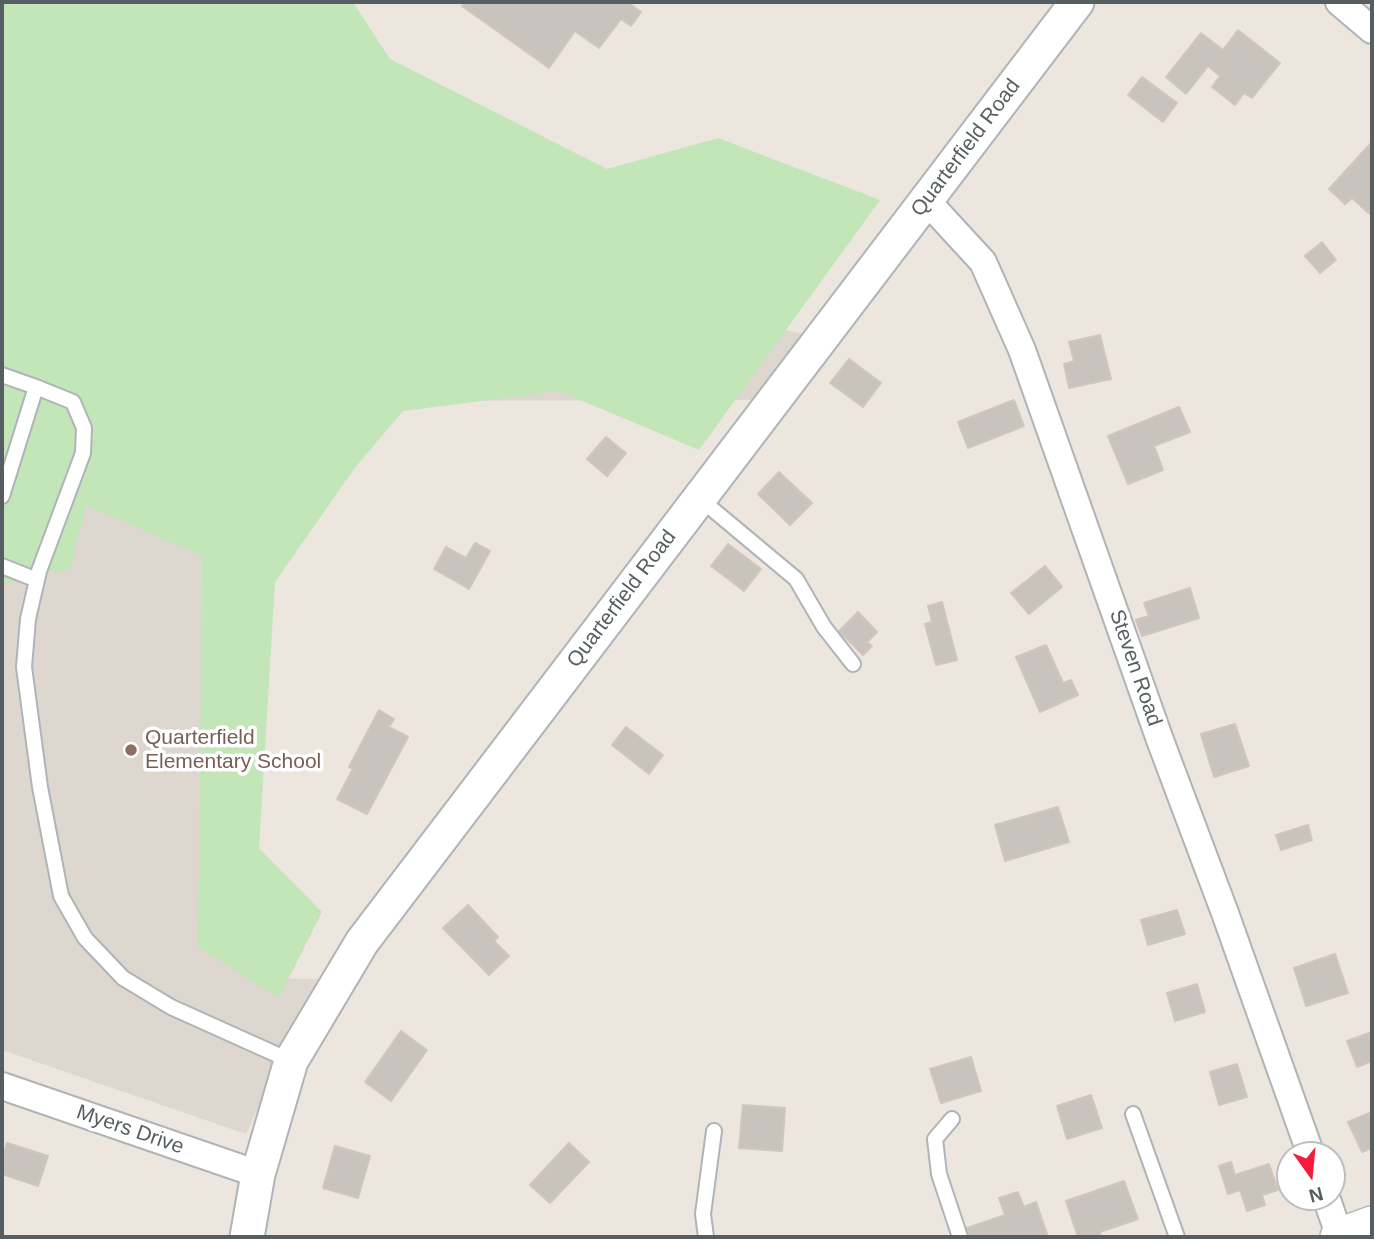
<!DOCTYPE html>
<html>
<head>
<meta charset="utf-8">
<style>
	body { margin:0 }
	#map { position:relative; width:1374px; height:1239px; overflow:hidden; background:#ece6de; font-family:Arial,sans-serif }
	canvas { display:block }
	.frame { position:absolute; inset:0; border:4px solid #575e61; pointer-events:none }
	.north { position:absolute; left:1276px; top:1141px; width:70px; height:70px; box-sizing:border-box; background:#fff; border:2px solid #bcbfc0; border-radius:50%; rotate:165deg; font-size:19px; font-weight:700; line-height:28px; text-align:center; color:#575e61 }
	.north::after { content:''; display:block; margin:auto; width:24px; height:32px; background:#f51b3b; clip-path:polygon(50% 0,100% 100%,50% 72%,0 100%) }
</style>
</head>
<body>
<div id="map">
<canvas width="1374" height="1239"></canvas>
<div class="frame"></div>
<div class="north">N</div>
</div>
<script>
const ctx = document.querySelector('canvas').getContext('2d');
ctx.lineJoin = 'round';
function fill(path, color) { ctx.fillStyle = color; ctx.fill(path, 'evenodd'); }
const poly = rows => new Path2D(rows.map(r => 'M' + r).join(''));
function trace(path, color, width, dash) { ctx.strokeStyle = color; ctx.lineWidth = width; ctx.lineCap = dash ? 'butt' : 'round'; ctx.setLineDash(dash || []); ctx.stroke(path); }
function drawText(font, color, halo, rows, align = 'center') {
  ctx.font = font + ' Arial,sans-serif'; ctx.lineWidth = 7; ctx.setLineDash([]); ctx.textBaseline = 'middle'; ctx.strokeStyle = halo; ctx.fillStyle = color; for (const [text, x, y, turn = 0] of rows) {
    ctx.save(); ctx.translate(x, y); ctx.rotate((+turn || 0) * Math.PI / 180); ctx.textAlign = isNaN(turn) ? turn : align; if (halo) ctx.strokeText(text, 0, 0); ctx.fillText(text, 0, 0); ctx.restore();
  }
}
const education = poly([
	[2,75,280,209,802,334,752,400,367,401,270,522,251,978,318,979,246,1134,2,1050]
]);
const green = poly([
	[2,2,353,2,390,59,607,169,718,138,880,200,699,450,559,391,403,411,354,469,275,582,259,848,322,912,279,998,198,947,202,556,86,505,70,570,28,574,2,586]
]);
const building = poly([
	[465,2,631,2,630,4,641,12,631,26,621,19,599,48,575,31,549,68,462,6,465,2],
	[1238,30,1280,63,1252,98,1244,93,1235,105,1212,87,1220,76,1208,66,1186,94,1166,77,1201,33,1223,50,1238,30],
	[1142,77,1177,103,1163,122,1128,95,1142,77],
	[1372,142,1372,216,1352,198,1345,204,1329,189,1372,142],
	[1322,242,1336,260,1320,273,1305,256,1322,242],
	[1100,335,1111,379,1069,388,1064,364,1074,361,1069,342,1100,335],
	[849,359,881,383,863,407,830,383,849,359],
	[1014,400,1024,426,968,448,958,422,1014,400],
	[1179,407,1190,432,1154,446,1163,470,1128,484,1108,436,1179,407],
	[606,437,626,453,607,476,587,459,606,437],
	[779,472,812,503,790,525,758,494,779,472],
	[475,543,490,551,469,589,434,569,446,547,466,558,475,543],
	[728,544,761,569,744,591,711,566,728,544],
	[1045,566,1062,587,1029,614,1011,593,1045,566],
	[1190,588,1199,618,1142,636,1136,620,1149,616,1144,603,1190,588],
	[942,602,957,660,936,665,925,624,932,622,928,606,942,602],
	[858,612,877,632,867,642,872,646,863,655,839,631,858,612],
	[1046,645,1063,683,1071,680,1078,695,1040,712,1016,657,1046,645],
	[379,710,394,719,389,727,408,737,367,814,337,799,353,769,349,767,379,710],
	[1235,724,1249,766,1214,777,1201,734,1235,724],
	[626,727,663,755,649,774,612,745,626,727],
	[1058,807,1069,842,1005,861,995,825,1058,807],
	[1308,825,1312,840,1281,850,1276,835,1308,825],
	[468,905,498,937,494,941,509,956,489,975,443,928,468,905],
	[1177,910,1185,934,1148,945,1141,920,1177,910],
	[1335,954,1348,993,1306,1006,1294,968,1335,954],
	[1197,984,1205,1012,1175,1021,1167,993,1197,984],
	[401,1031,427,1050,391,1101,365,1082,401,1031],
	[1372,1032,1372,1061,1357,1067,1347,1041,1372,1032],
	[971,1057,981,1091,941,1103,930,1069,971,1057],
	[1237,1064,1247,1097,1219,1105,1210,1072,1237,1064],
	[1091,1095,1102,1128,1067,1139,1057,1106,1091,1095],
	[743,1105,785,1108,782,1151,739,1148,743,1105],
	[1372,1112,1372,1148,1362,1152,1348,1122,1372,1112],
	[7,1143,48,1156,38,1186,2,1174,2,1159,7,1143],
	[569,1143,589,1162,550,1203,530,1185,569,1143],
	[335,1146,370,1156,358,1198,323,1188,335,1146],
	[1231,1162,1235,1175,1269,1164,1278,1190,1262,1195,1265,1205,1247,1211,1240,1190,1228,1194,1219,1166,1231,1162],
	[1124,1181,1138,1219,1100,1232,1101,1237,1078,1237,1066,1201,1124,1181],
	[1018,1192,1024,1207,1036,1202,1048,1237,970,1237,967,1228,1005,1215,999,1198,1018,1192]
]);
const service = poly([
	[2,375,36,387,2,496],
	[36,387,73,402,84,428,83,453,39,571,28,619,24,667,40,787,61,896,85,938,123,978,171,1007,291,1061],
	[699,498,796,579,824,627,853,664],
	[2,566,37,580],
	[1133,1114,1177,1237],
	[952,1119,935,1139,939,1174,960,1237],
	[706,1237,703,1214,714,1131]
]);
const minor = poly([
	[1339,2,1372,30],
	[926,200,983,262,1022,350,1160,740,1225,913,1311,1155],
	[2,1086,258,1174],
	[1326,1197,1340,1237]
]);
const tertiary = poly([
	[247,1237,258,1174,291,1061,362,942,1077,2]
]);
const secondary = poly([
	[1339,1237,1372,1225]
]);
const markers = [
	[131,750,7,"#8d6e63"]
];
const streetNames = [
	["Quarterfield Road",966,148,-53],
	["Quarterfield Road",622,599,-53],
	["Steven Road",1135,668,71],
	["Myers Drive",130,1130,19]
];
const educationNames = [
	["Quarterfield",145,738],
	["Elementary School",145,762]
];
fill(education, '#ded7cf');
fill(green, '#c2e6b8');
fill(building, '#c9c3bd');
trace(building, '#d1c6bc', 2);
trace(service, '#afb4b8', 18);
trace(minor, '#afb4b8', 30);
trace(tertiary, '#afb4b8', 37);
trace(secondary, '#aeb5b8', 40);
trace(service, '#fff', 14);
trace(minor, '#fff', 26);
trace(tertiary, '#fff', 33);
trace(secondary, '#fff', 37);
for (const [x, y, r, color] of markers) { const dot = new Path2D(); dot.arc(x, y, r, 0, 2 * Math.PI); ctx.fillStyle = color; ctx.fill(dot); trace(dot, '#fff', 2.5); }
drawText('21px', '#575e61', '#fff', streetNames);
drawText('21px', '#785e54', '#fff', educationNames, 'left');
</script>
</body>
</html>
